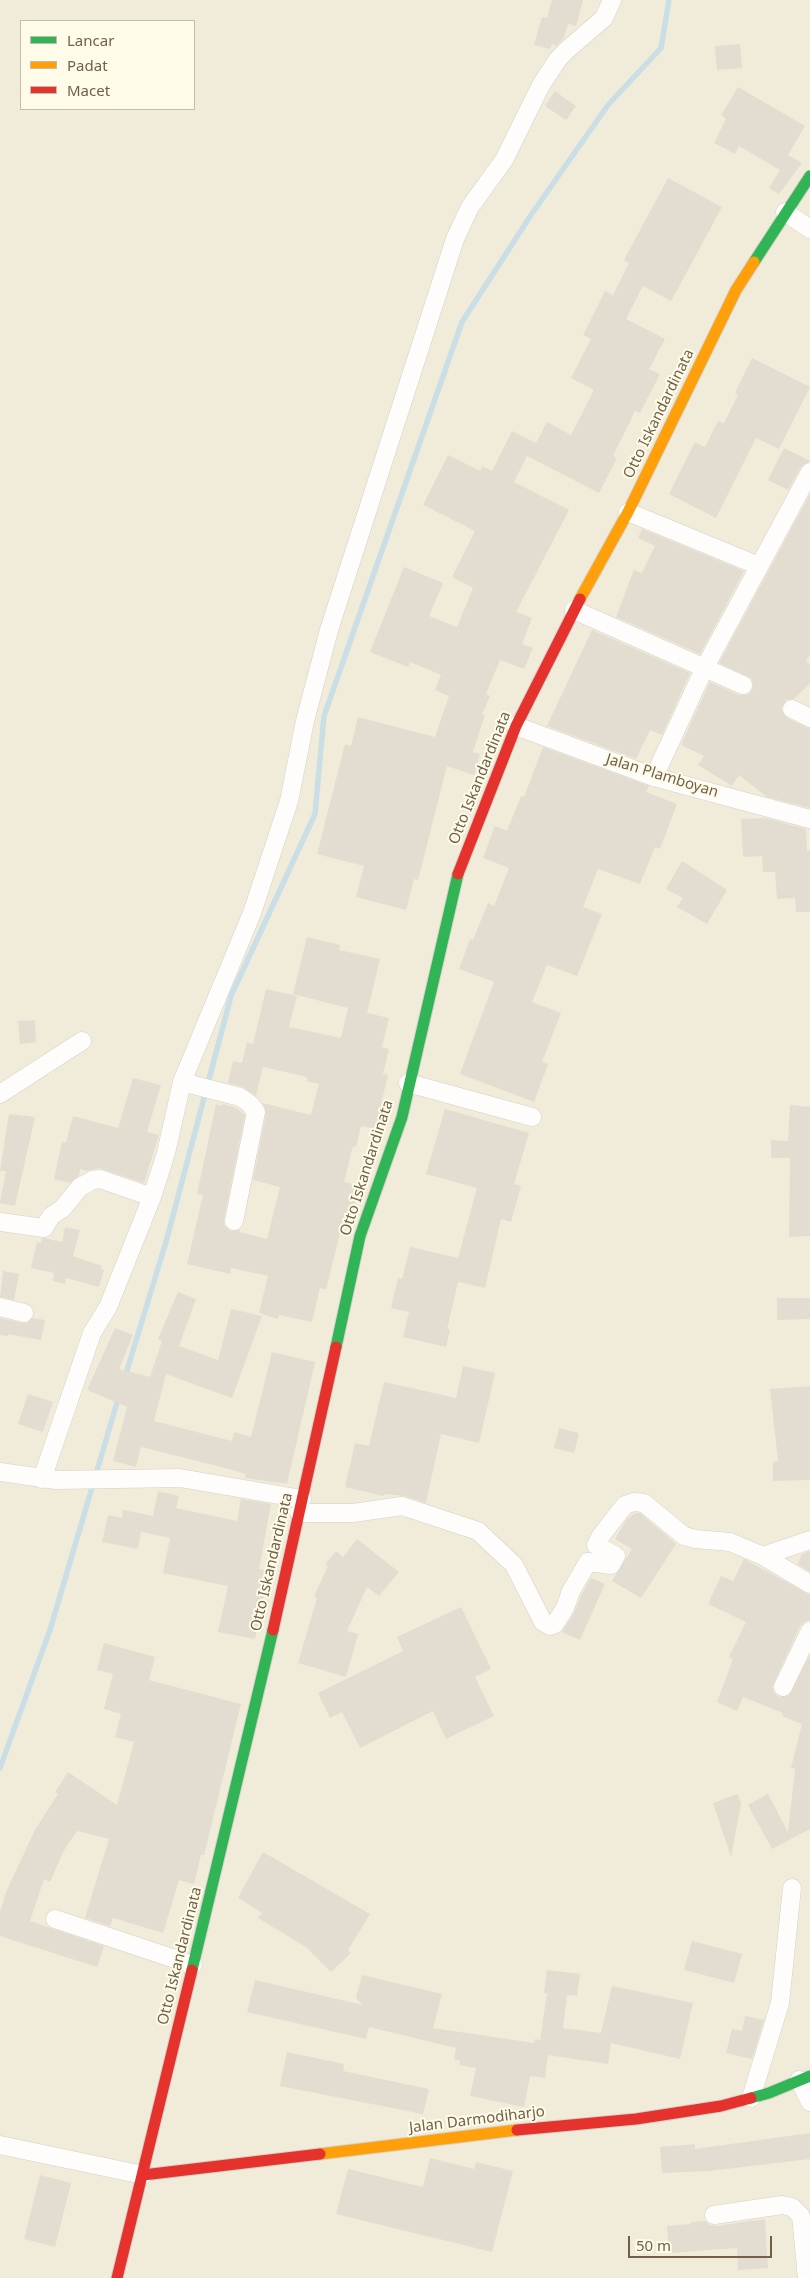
<!DOCTYPE html>
<html>
<head>
<meta charset="utf-8">
<style>
	body { margin:0 }
	#map { position:relative; width:810px; height:2278px; overflow:hidden; background:#f5f4e9; font-family:"Noto Sans",sans-serif }
	canvas { display:block }
	.legend { position:absolute; left:20px; top:20px; width:175px; height:90px; box-sizing:border-box; background:#fefbe9; border:1px solid #c6bda9; margin:0; padding:6px 9px; list-style:none; font-size:15px; color:#72614a }
	.legend li { display:flex; align-items:center; gap:10px; height:25px }
	.legend b { width:25px; border:1px solid #c6bda9 }
	.scale { position:absolute; left:628px; top:2236px; width:144px; height:22px; box-sizing:border-box; border:2px solid #72614a; border-top:0; padding-left:6px; font-size:15px; line-height:18px; white-space:nowrap; color:#72614a; -webkit-text-stroke:4px #fefbe9; paint-order:stroke }
</style>
</head>
<body>
<div id="map">
<canvas width="810" height="2278"></canvas>
<ul class="legend">
<li><b style="height:6px;background:#30b455"></b>Lancar</li>
<li><b style="height:6px;background:#ff9f0a"></b>Padat</li>
<li><b style="height:6px;background:#e5322d"></b>Macet</li>
</ul>
<div class="scale">50 m</div>
</div>
<script>
const ctx = document.querySelector('canvas').getContext('2d');
ctx.lineJoin = 'round';
function fill(path, color) { ctx.fillStyle = color; ctx.fill(path, 'evenodd'); }
const poly = rows => new Path2D(rows.map(r => 'M' + r).join(''));
function trace(path, color, width, dash) { ctx.strokeStyle = color; ctx.lineWidth = width; ctx.lineCap = dash ? 'butt' : 'round'; ctx.setLineDash(dash || []); ctx.stroke(path); }
function drawText(font, color, halo, rows, align = 'center') {
  ctx.font = font + ' "Noto Sans",sans-serif'; ctx.lineWidth = 4; ctx.setLineDash([]); ctx.textBaseline = 'middle'; ctx.strokeStyle = halo; ctx.fillStyle = color; for (const [text, x, y, turn = 0] of rows) {
    ctx.save(); ctx.translate(x, y); ctx.rotate((+turn || 0) * Math.PI / 180); ctx.textAlign = isNaN(turn) ? turn : align; if (halo) ctx.strokeText(text, 0, 0); ctx.fillText(text, 0, 0); ctx.restore();
  }
}
const residential = poly([
	[0,0,810,0,810,2278,0,2278],
	[21,21,194,21,194,109,21,109]
]);
const stream = poly([
	[125,1377,166,1242,231,996,315,814,324,716,462,322,531,215,608,105,661,48,669,0],
	[0,1768,50,1630,119,1396]
]);
const building = poly([
	[552,0,583,0,576,26,568,24,564,38,556,46,552,44,550,49,534,45,542,17,547,18],
	[740,44,742,68,717,70,715,46],
	[738,87,805,126,788,155,802,163,779,194,769,188,780,170,739,146,735,154,714,143,726,119,721,115],
	[555,91,576,106,566,120,545,106],
	[668,178,722,207,671,301,643,286,626,319,665,339,649,369,660,374,640,413,635,411,613,456,617,458,599,493,527,456,514,482,569,510,516,612,532,618,522,644,533,648,524,669,500,660,486,694,490,696,482,714,485,715,473,752,480,754,474,775,447,766,418,880,414,879,406,910,356,897,364,866,317,854,345,744,351,746,358,717,435,737,449,696,435,690,441,675,410,662,408,667,370,652,404,567,443,583,429,616,457,627,473,588,452,577,475,531,423,505,448,455,480,471,482,466,492,471,512,431,536,443,547,422,571,435,594,390,571,378,591,339,583,335,605,291,613,295,629,263,624,260],
	[752,358,810,387,779,449,756,438,716,518,669,494,695,442,705,447,718,421,724,423,738,395,735,393],
	[784,448,810,461,801,467,788,490,768,480],
	[810,494,810,654,806,661,810,665,810,683,794,699,786,700,781,709,787,718,810,729,810,808,767,797,739,775,732,786,698,765,704,756,681,745,710,682,739,695,749,694,752,690,753,683,751,678,719,663],
	[642,529,744,571,700,654,616,617,634,570,642,573,655,546,638,538],
	[592,630,690,673,662,735,650,730,636,759,547,726],
	[543,747,649,786,646,792,677,804,660,849,655,847,640,884,598,869,583,907,602,914,577,976,547,965,532,1002,561,1013,542,1062,548,1064,534,1102,460,1074,494,982,459,969,470,939,473,940,488,903,494,906,509,868,483,858,495,826,507,831,521,796,524,797],
	[766,818,806,829,807,851,810,851,810,912,796,912,795,898,777,899,775,872,763,872,762,856,743,857,741,819],
	[682,861,727,890,707,924,677,907,683,898,666,889],
	[307,937,340,945,339,950,380,959,367,1013,389,1018,382,1047,389,1049,383,1074,388,1075,382,1100,387,1101,380,1130,361,1126,356,1147,353,1146,344,1182,361,1186,348,1222,343,1221,326,1290,320,1288,312,1322,279,1315,278,1319,259,1313,268,1276,231,1268,230,1274,187,1264,203,1195,197,1194,216,1104,222,1106,223,1104,235,1107,245,1115,224,1219,224,1225,231,1231,240,1230,240,1232,267,1239,280,1187,253,1180,266,1114,263,1103,311,1115,319,1084,307,1081,307,1077,263,1067,256,1096,243,1087,228,1083,233,1061,242,1063,247,1042,253,1044,266,989,297,996,289,1027,341,1038,348,1008,293,994],
	[35,1020,36,1042,20,1044,18,1021],
	[133,1078,161,1085,147,1132,159,1135,144,1183,99,1168,87,1171,80,1169,79,1176,70,1183,54,1179,62,1142,66,1143,73,1116,118,1128],
	[790,1105,810,1107,810,1236,789,1237,790,1158,771,1158,771,1140,788,1141],
	[445,1109,529,1133,514,1184,521,1186,511,1222,501,1219,485,1288,458,1282,447,1329,450,1330,446,1347,403,1337,409,1312,391,1308,398,1278,402,1279,410,1247,458,1258,477,1188,426,1174],
	[9,1114,35,1117,15,1206,0,1203,6,1171,0,1171],
	[65,1227,80,1230,73,1256,102,1266,101,1269,104,1270,99,1287,66,1278,65,1284,53,1281,54,1273,31,1268,37,1242,41,1243,42,1238,44,1238,62,1242],
	[3,1271,19,1274,14,1300,0,1297],
	[178,1292,196,1299,179,1346,218,1360,231,1309,262,1316,232,1398,166,1374,154,1421,232,1441,234,1432,251,1437,272,1352,315,1362,287,1484,245,1478,246,1474,225,1468,141,1447,136,1467,113,1461,127,1407,87,1390,115,1328,133,1335,119,1369,150,1377,162,1341,158,1339],
	[777,1298,810,1298,810,1319,777,1320],
	[0,1318,22,1323,27,1323,33,1318,45,1320,41,1340,8,1334,8,1336,0,1335],
	[463,1366,495,1373,479,1443,441,1434,426,1503,405,1496,384,1494,383,1496,345,1487,355,1443,369,1446,384,1382,456,1398],
	[810,1386,810,1480,773,1481,773,1462,778,1461,770,1389],
	[28,1394,53,1402,43,1432,18,1424],
	[559,1428,579,1433,574,1453,554,1448],
	[158,1491,179,1496,176,1508,237,1521,241,1499,271,1504,259,1569,269,1571,255,1639,218,1632,228,1586,163,1573,170,1538,141,1532,138,1549,102,1542,108,1515,122,1518,123,1510,153,1516],
	[635,1513,640,1513,676,1544,641,1598,612,1581,632,1549,615,1539,626,1520],
	[357,1539,399,1572,379,1596,367,1587,347,1631,358,1634,346,1677,298,1663,317,1598,314,1596,328,1566,325,1564,336,1551,343,1557],
	[810,1551,810,1572,798,1564,802,1554],
	[744,1559,810,1595,810,1620,804,1622,800,1626,772,1687,774,1693,779,1697,789,1695,810,1655,810,1829,772,1849,748,1805,768,1794,788,1832,795,1769,791,1768,802,1724,782,1716,783,1713,743,1697,737,1711,717,1702,733,1659,729,1657,746,1622,708,1604,721,1576,733,1581],
	[591,1578,605,1584,580,1640,562,1632,574,1613,581,1596],
	[461,1607,491,1669,475,1677,494,1716,446,1739,433,1711,360,1748,342,1712,330,1718,318,1693,403,1651,397,1637],
	[104,1643,155,1657,149,1680,241,1704,204,1855,201,1855,194,1884,179,1880,163,1933,113,1918,110,1926,85,1918,109,1839,77,1831,64,1850,50,1882,44,1879,30,1921,104,1946,97,1967,0,1936,0,1912,6,1892,35,1830,58,1794,55,1792,68,1772,117,1805,134,1742,115,1737,121,1714,104,1709,113,1674,97,1670],
	[738,1794,741,1804,731,1857,713,1803],
	[263,1852,370,1914,348,1950,351,1953,331,1972,306,1947,258,1918,262,1913,238,1898],
	[692,1941,742,1954,734,1983,684,1970],
	[547,1970,580,1974,577,1996,567,1995,563,2028,601,2033,612,1986,693,2003,680,2059,611,2043,608,2064,548,2055,545,2078,530,2076,524,2107,470,2096,476,2068,459,2065,460,2061,454,2059,456,2048,369,2027,366,2039,247,2012,255,1980,363,2005,356,1998,362,1975,442,1994,433,2028,534,2043,535,2039,540,2040,547,1993,544,1993],
	[745,2016,764,2020,752,2059,726,2053,732,2029,742,2031],
	[287,2052,344,2064,343,2071,429,2089,423,2114,280,2086],
	[810,2133,810,2159,709,2171,662,2173,660,2147,695,2144,695,2149],
	[430,2158,474,2169,476,2162,513,2171,492,2252,336,2214,348,2169,423,2187],
	[40,2175,71,2183,55,2247,24,2239],
	[765,2219,768,2268,738,2270,737,2248,669,2253,667,2226,691,2224,691,2222,705,2221,710,2225,716,2226]
]);
const street = poly([
	[785,212,810,229],
	[628,512,759,566],
	[574,610,743,685],
	[792,709,810,718],
	[516,726,654,777,810,819],
	[654,777,705,667,810,472],
	[182,1082,240,1097,250,1104,256,1112,234,1221],
	[408,1083,532,1117],
	[0,1094,82,1041],
	[0,1222,44,1228,51,1216,62,1209,80,1187,93,1180,100,1179,152,1197],
	[0,1307,24,1313],
	[0,1472,56,1480,180,1478,302,1499],
	[42,1479,92,1333,108,1307,152,1197,166,1153,182,1082,252,913,289,801,305,721,329,630,455,239,470,207,504,160,541,85,558,59,568,49,604,18,612,0],
	[299,1513,353,1513,402,1506,478,1531,514,1565,543,1622,550,1626,555,1624,565,1608,571,1591,588,1562,611,1565,616,1556,596,1545,600,1537,620,1511,625,1505,634,1502,644,1503,684,1536,696,1539,730,1542,763,1556,810,1540],
	[763,1556,810,1584],
	[783,1687,810,1631],
	[55,1919,193,1965],
	[799,2080,810,2102],
	[751,2098,780,2003,792,1888],
	[0,2145,143,2175],
	[714,2215,782,2205,792,2207,801,2216,807,2278]
]);
const fast = poly([
	[754,262,810,176],
	[336,1347,360,1236,402,1117,458,874],
	[192,1970,273,1630],
	[751,2098,769,2093,810,2076]
]);
const slow = poly([
	[580,599,628,512,736,290,754,262],
	[320,2154,517,2130]
]);
const jam = poly([
	[458,874,516,726,580,599],
	[273,1630,336,1347],
	[517,2130,636,2119,721,2106,751,2098],
	[143,2175,320,2154],
	[117,2278,192,1970]
]);
const streetNames = [
	["Otto Iskandardinata",659,414,-64],
	["Jalan Plamboyan",662,776,17],
	["Otto Iskandardinata",480,778,-68],
	["Otto Iskandardinata",367,1168,-72],
	["Otto Iskandardinata",272,1562,-77],
	["Otto Iskandardinata",180,1956,-76],
	["Jalan Darmodiharjo",477,2120,-7]
];
fill(residential, '#f1ecd9');
trace(stream, '#cadee6', 5.5);
fill(building, '#e2ddd0');
trace(street, '#d4d0c6', 19);
trace(fast, '#d5d1c7', 13);
trace(slow, '#d5d1c7', 13);
trace(jam, '#d5d1c7', 13);
trace(street, '#fefdfc', 18);
trace(fast, '#30b455', 11);
trace(slow, '#ff9f0a', 11);
trace(jam, '#e5322d', 11);
drawText('15px', '#72614a', '#fefbe9', streetNames);
</script>
</body>
</html>
